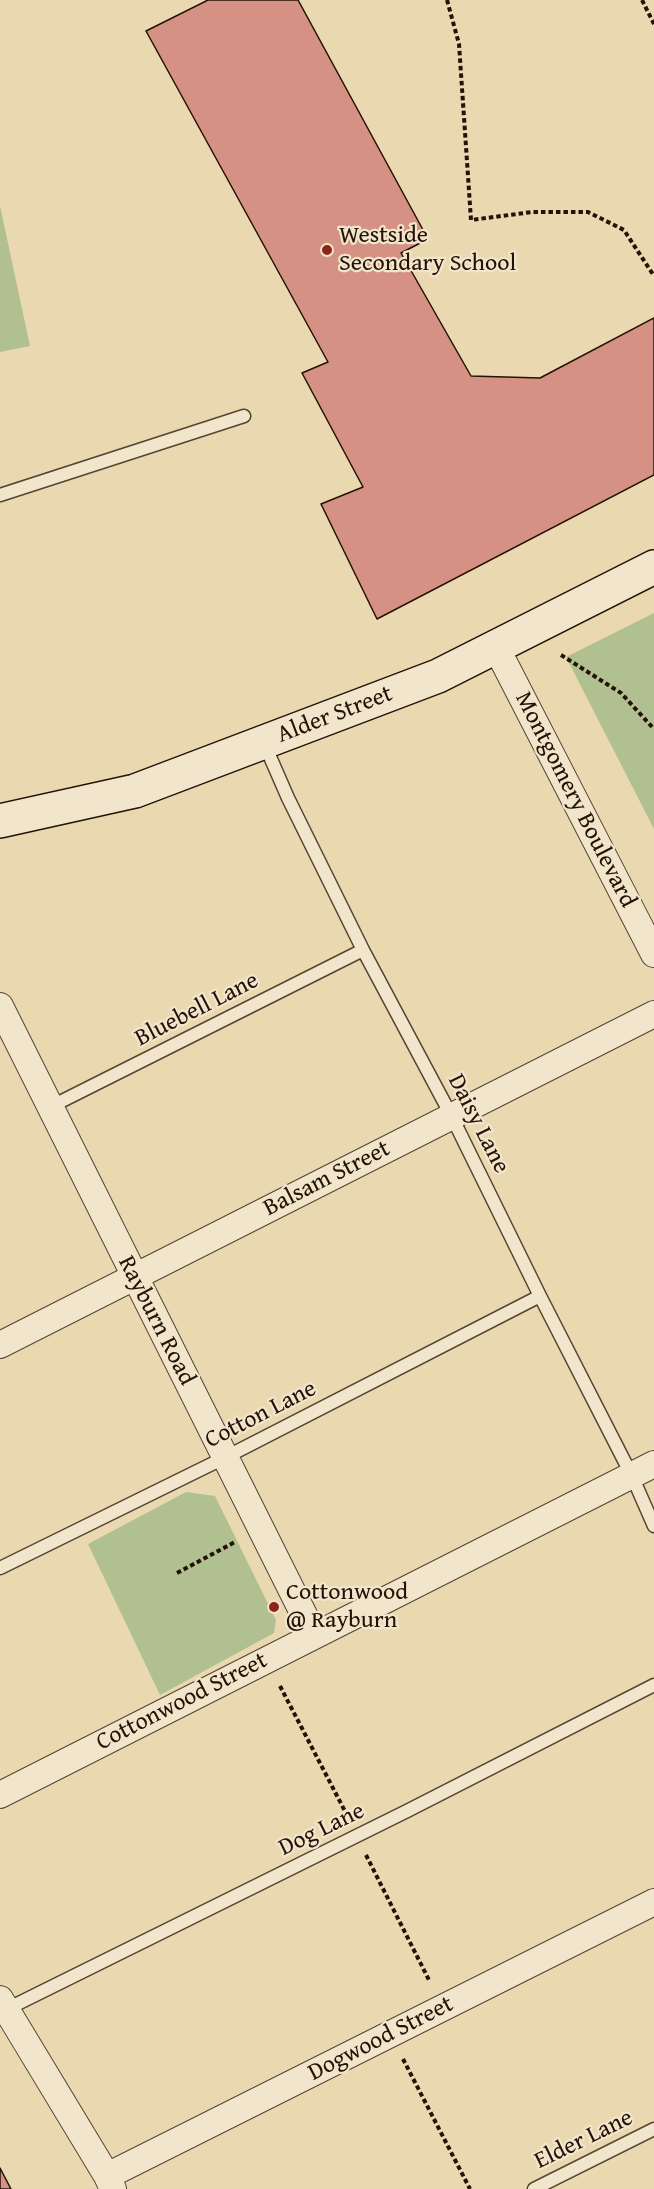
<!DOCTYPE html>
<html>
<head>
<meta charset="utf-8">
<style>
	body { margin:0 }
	canvas { display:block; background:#ead8b1 }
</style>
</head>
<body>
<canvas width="654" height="2189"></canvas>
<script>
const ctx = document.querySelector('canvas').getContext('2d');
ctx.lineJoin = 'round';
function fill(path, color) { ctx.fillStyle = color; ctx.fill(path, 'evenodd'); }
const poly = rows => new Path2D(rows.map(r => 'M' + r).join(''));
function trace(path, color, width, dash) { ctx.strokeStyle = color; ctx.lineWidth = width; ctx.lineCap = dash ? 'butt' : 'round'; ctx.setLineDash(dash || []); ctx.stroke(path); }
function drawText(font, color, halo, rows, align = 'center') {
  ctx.font = font + ' "Gentium Book Plus",serif'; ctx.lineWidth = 4.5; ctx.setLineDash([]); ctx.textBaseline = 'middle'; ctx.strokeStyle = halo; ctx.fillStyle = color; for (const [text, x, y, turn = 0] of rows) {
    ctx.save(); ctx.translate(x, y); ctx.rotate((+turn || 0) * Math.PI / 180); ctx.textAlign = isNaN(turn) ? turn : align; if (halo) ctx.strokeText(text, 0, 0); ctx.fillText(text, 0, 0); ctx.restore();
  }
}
const green = poly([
	[0,206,30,346,0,352],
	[654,613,654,829,566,657],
	[186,1492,215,1496,276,1620,274,1633,160,1695,88,1544]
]);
const building = poly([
	[208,0,298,0,428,239,401,253,471,376,540,378,654,318,654,475,377,619,321,504,363,487,302,373,328,362,146,31,208,0],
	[0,2168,11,2189,0,2189,0,2168]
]);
const path = poly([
	[447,0,459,44,471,220,532,212,588,212,624,230,654,276],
	[642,0,654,24],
	[561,655,621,693,654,729],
	[177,1573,235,1542],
	[280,1686,348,1817],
	[366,1855,430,1982],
	[403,2059,470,2189]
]);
const lane = poly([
	[0,495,244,416],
	[264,743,288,798,363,950,451,1115,540,1296,632,1476,654,1526],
	[50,1107,363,950],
	[0,1568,226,1457,540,1296],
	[7,2009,407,1811,654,1685],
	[534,2189,654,2129]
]);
const street = poly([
	[496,647,654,954],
	[0,1006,314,1635],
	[0,1345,654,1014],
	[0,1795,654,1464],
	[0,1999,107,2176,113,2189],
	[107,2176,654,1902]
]);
const secondary = poly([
	[0,821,135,791,438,676,654,567]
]);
const markers = [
	[327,250,6,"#8f2418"],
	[274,1607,6,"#8f2418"]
];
const poiNames = [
	["Westside",339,236],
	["Secondary School",339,264],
	["Cottonwood",286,1593],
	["@ Rayburn",286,1621]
];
const streetNames = [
	["Alder Street",335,715,-21],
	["Montgomery Boulevard",575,800,63],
	["Bluebell Lane",197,1010,-27],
	["Daisy Lane",478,1124,63],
	["Balsam Street",327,1179,-27],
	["Rayburn Road",156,1321,63],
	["Cotton Lane",261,1415,-27],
	["Cottonwood Street",182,1702,-27],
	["Dog Lane",322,1830,-26],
	["Dogwood Street",381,2039,-27],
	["Elder Lane",584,2140,-26]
];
fill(green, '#b0c091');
fill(building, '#d59284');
trace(building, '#251106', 1.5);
trace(lane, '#564331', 15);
trace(street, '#564331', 28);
trace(secondary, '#251106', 36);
trace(path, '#251106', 4, [4.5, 3]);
trace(lane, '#f1e6cc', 12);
trace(street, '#f1e6cc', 26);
trace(secondary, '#f1e6cc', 33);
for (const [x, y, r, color] of markers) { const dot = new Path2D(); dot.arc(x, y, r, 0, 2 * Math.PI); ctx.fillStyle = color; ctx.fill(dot); trace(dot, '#f1e6cc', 2); }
drawText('24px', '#251106', '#f1e6cc', poiNames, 'left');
drawText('24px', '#251106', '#f1e6cc', streetNames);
</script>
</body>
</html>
